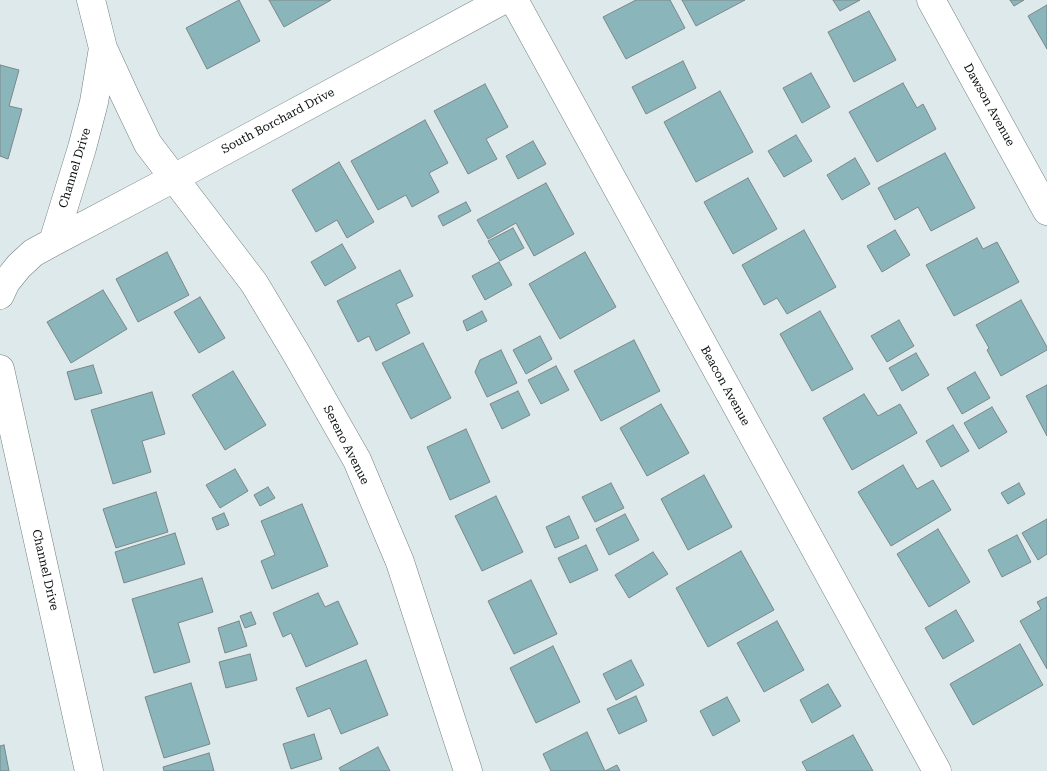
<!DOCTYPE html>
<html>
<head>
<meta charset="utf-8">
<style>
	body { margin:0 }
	canvas { display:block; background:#dde9eb }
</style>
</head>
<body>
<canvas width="1047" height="771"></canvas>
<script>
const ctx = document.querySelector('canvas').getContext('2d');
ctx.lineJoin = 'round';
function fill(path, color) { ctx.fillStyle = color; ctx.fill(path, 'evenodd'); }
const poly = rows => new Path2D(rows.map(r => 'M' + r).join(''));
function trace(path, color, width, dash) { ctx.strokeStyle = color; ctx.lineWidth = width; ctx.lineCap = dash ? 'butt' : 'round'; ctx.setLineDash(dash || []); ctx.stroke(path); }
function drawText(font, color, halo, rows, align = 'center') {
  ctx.font = font + ' "Roboto Serif",serif'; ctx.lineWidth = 4.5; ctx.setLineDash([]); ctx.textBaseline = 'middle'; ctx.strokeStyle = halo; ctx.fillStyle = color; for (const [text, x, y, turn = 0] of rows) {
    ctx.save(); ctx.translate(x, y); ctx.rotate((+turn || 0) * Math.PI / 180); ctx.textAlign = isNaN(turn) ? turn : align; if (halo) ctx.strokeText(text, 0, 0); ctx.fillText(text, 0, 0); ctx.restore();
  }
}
const building = poly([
	[239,0,260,41,207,69,186,28,239,0],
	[269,0,331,0,284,27,269,0],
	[636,0,670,0,685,28,626,59,603,17,636,0],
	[682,0,745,0,696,26,682,0],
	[833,0,860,0,840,11,833,0],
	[1010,0,1024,0,1014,6,1010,0],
	[1047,5,1047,49,1028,16,1047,5],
	[869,11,896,60,854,82,828,32,869,11],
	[683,61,696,88,646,114,632,87,683,61],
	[0,65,19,70,9,106,22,109,8,159,0,156,0,65],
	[811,73,830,107,802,123,783,88,811,73],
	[903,83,917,108,923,104,936,129,877,162,849,112,903,83],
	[485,84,508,127,486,139,497,159,468,174,434,111,485,84],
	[720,91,753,152,696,182,664,122,720,91],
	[425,120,448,163,429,173,439,192,412,207,406,195,378,210,351,161,425,120],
	[796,135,812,161,784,177,768,151,796,135],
	[533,141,546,164,518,179,506,156,533,141],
	[945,153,975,208,931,231,918,207,895,220,878,188,945,153],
	[855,158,870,184,842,200,827,175,855,158],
	[339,162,374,222,347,238,337,220,316,232,292,190,339,162],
	[748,178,777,229,733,254,704,202,748,178],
	[546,183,574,234,534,256,516,223,488,239,477,220,546,183],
	[466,202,471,211,443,226,438,216,466,202],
	[513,228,524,248,500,261,488,241,513,228],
	[804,230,836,287,787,314,777,298,764,305,742,265,804,230],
	[895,230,910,255,882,272,867,246,895,230],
	[977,238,983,249,997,242,1019,282,954,316,926,265,977,238],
	[342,244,356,268,325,286,311,262,342,244],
	[167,252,189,295,138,322,116,279,167,252],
	[585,252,616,307,560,339,529,284,585,252],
	[499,262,512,285,485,300,472,276,499,262],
	[400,270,413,296,396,304,410,333,376,351,369,336,358,342,337,301,400,270],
	[103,290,127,329,71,363,47,322,103,290],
	[200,297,225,338,199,353,174,312,200,297],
	[1021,300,1047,347,1047,350,1001,376,987,350,989,348,976,325,1021,300],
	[482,311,487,321,467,331,463,321,482,311],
	[820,311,853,369,812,391,780,334,820,311],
	[899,320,914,346,887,362,871,336,899,320],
	[540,336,552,359,526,374,513,350,540,336],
	[634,340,660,391,601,421,574,371,634,340],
	[423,343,451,398,411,419,382,363,423,343],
	[501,350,517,383,487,397,475,372,480,360,501,350],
	[916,353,929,375,902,391,889,368,916,353],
	[93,365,102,393,75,400,67,372,93,365],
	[556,366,569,390,541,404,528,380,556,366],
	[233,371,266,425,225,450,192,395,233,371],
	[975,372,990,398,962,414,947,388,975,372],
	[1047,385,1047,436,1026,396,1047,385],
	[518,391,530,415,502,429,490,404,518,391],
	[152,392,165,434,142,441,151,472,113,484,91,410,152,392],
	[864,394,878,416,900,404,917,433,852,470,823,418,864,394],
	[661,404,689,453,647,476,620,428,661,404],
	[992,407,1007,432,979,449,964,423,992,407],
	[953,425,969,451,941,467,926,441,953,425],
	[466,429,490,482,450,500,427,447,466,429],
	[903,465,917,489,933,480,951,510,891,546,858,492,903,465],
	[235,469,248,491,220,508,206,485,235,469],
	[704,475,732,527,688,550,661,499,704,475],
	[611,483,624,508,595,522,582,497,611,483],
	[1019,483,1025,494,1008,504,1001,493,1019,483],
	[268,487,275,498,260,506,254,495,268,487],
	[156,492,168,532,116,548,103,509,156,492],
	[496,496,523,552,482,571,455,516,496,496],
	[302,504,328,566,272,589,261,561,275,555,261,521,302,504],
	[224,513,229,525,217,530,212,518,224,513],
	[625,514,639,540,609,555,596,529,625,514],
	[569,516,579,538,555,548,546,527,569,516],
	[1047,519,1047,554,1038,560,1022,533,1047,519],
	[938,529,970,582,929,607,897,554,938,529],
	[175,533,185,564,124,583,115,552,175,533],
	[1017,535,1031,562,1002,577,988,550,1017,535],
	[586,545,598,570,570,583,558,558,586,545],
	[741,551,774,610,708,647,676,588,741,551],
	[653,552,668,574,629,598,615,575,653,552],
	[202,578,213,612,178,623,190,662,154,673,132,599,202,578],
	[531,580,557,634,514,654,488,601,531,580],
	[318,593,325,607,338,601,358,644,306,667,291,633,283,637,273,613,318,593],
	[1047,597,1047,669,1020,621,1041,609,1037,602,1047,597],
	[956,610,974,641,943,659,925,628,956,610],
	[251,612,256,624,245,628,240,616,251,612],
	[239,621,247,646,225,653,218,628,239,621],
	[777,621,804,670,764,692,737,643,777,621],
	[1020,644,1043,685,973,725,950,684,1020,644],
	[553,646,580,702,536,723,510,668,553,646],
	[250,654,257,680,226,688,219,662,250,654],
	[366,660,388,715,341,734,330,708,308,717,296,688,366,660],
	[631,660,644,685,616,700,603,674,631,660],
	[191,683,210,744,164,758,145,697,191,683],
	[828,684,841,706,812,723,800,700,828,684],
	[636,696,647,721,619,734,607,709,636,696],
	[727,697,740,721,713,736,700,711,727,697],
	[587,732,605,771,617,765,620,771,551,771,543,754,587,732],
	[314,734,322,759,291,769,283,744,314,734],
	[853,735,873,771,807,771,802,762,853,735],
	[4,745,9,771,0,771,0,746,4,745],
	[378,747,390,771,341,771,339,768,378,747],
	[209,753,214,771,164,771,163,767,209,753]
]);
const street = poly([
	[91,0,103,48,125,96,148,144,254,283,296,353,357,460,400,562,468,771],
	[514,0,937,771],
	[931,0,1047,211],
	[53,242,82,148,94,102,103,48],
	[0,295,6,282,19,266,33,253,53,242,174,178,503,0],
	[0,369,89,771]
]);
const streetNames = [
	["Dawson Avenue",989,105,61],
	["South Borchard Drive",278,121,-28],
	["Channel Drive",75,168,-73],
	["Beacon Avenue",725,386,61],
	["Sereno Avenue",346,445,63],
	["Channel Drive",45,570,77]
];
fill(building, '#8ab6bb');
trace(building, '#7c8788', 1);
trace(street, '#758081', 29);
trace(street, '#fff', 28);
drawText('12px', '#0b0f10', '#fff', streetNames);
</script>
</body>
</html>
